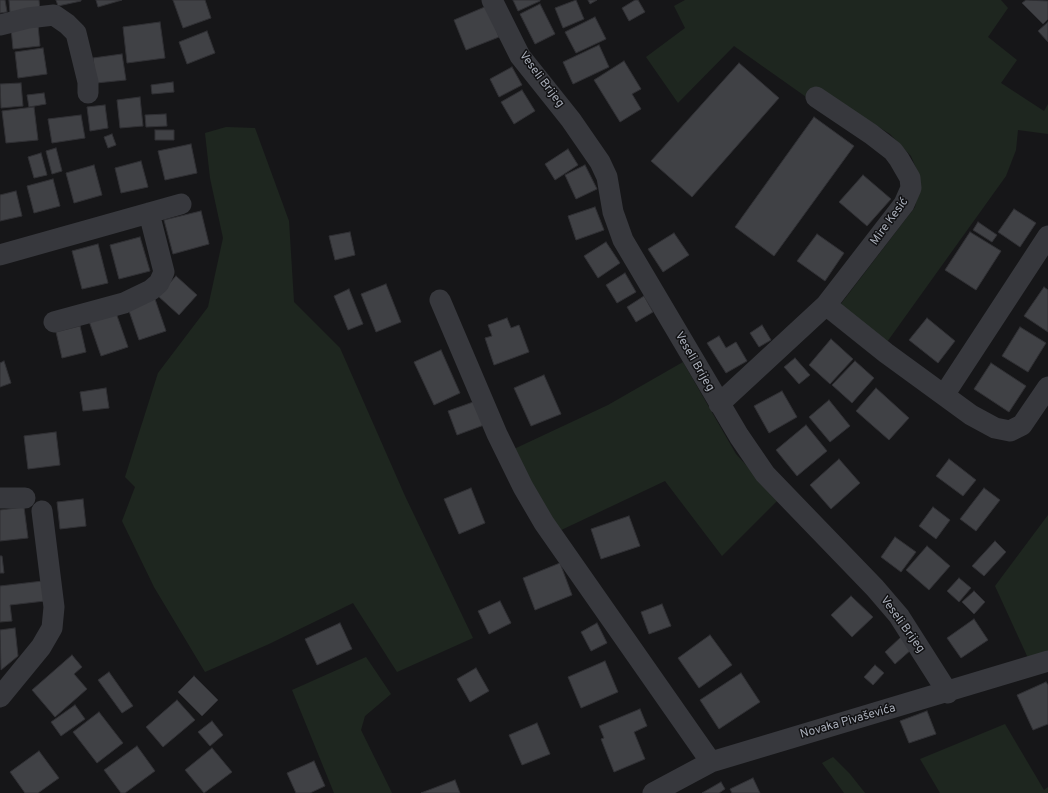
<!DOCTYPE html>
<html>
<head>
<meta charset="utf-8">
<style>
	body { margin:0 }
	canvas { display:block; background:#161618 }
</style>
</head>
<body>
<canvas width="1048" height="793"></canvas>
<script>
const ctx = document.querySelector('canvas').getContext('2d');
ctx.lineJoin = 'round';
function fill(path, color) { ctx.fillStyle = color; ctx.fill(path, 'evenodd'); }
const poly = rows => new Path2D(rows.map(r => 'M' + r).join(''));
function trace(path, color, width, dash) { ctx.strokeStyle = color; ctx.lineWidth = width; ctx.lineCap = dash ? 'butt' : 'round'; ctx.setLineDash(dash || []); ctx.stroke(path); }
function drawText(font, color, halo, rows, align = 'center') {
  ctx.font = font + ' Overpass,sans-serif'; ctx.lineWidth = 3; ctx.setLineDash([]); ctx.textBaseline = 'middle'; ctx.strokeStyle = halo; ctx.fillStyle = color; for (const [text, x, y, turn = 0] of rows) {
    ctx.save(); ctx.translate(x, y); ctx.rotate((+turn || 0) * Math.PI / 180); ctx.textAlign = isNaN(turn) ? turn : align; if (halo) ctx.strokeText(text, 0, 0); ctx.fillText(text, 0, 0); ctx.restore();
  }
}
const green = poly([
	[685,0,1001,0,1008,8,988,37,1017,60,1001,83,1044,111,1048,104,1048,134,1018,130,1016,150,1006,176,887,342,840,305,915,207,919,190,919,175,911,156,890,134,817,89,809,99,734,46,678,103,646,57,685,28,674,6],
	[226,127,255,128,289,221,294,302,340,348,405,496,473,638,397,672,353,603,269,644,205,672,154,587,122,521,135,487,125,477,158,373,208,307,223,238,210,178,205,133],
	[683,362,736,454,778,500,722,556,665,481,557,532,514,449,608,405],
	[1048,515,1048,651,1028,658,995,586],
	[366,657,391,694,365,716,361,730,392,793,334,793,292,690],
	[1005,724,1044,790,1048,787,1048,793,940,793,920,759],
	[833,757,850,774,865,793,844,793,822,763]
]);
const building = poly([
	[0,0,5,0,7,12,0,13,0,0],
	[9,0,39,0,40,10,10,13,9,0],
	[56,0,81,0,81,1,58,6,56,0],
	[96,0,122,0,98,7,96,0],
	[173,0,205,0,211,18,183,28,173,0],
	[513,0,540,0,540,1,518,11,513,0],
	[576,0,584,19,563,28,555,8,576,0],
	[588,0,597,0,590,4,588,0],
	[635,0,638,0,645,12,629,21,622,8,635,0],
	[1026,0,1048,1,1048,19,1043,24,1022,3,1026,0],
	[540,4,555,34,535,44,520,14,540,4],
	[487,6,499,37,466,50,454,20,487,6],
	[595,17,606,39,576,53,565,32,595,17],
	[160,22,165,58,127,63,123,27,160,22],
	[1048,22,1048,42,1038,31,1048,22],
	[38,25,40,46,13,49,11,28,38,25],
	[207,31,215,53,187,64,179,42,207,31],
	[599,45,609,67,573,84,563,62,599,45],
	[43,48,47,74,18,78,15,52,43,48],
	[122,54,126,80,96,83,93,58,122,54],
	[624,61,641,89,632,94,641,109,620,122,594,80,624,61],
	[739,63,779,98,692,197,651,161,739,63],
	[512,67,522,85,499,97,490,79,512,67],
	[173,82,174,92,152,94,151,85,173,82],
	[21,83,23,106,1,108,0,84,21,83],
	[522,90,535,111,514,124,501,102,522,90],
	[44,93,46,104,29,107,27,95,44,93],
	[140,97,143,126,120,128,117,100,140,97],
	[105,105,108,128,90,131,87,107,105,105],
	[34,107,38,140,6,143,2,111,34,107],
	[166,114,167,126,146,127,145,115,166,114],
	[81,115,85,138,52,143,48,119,81,115],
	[814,117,854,146,774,256,735,227,814,117],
	[155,130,174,130,174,140,155,140,155,130],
	[112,134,116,145,108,148,104,137,112,134],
	[191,144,197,173,165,180,158,151,191,144],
	[56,148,62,171,52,174,46,151,56,148],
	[568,149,578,165,555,180,545,164,568,149],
	[41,153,47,175,34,178,28,157,41,153],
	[141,161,148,187,121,193,115,168,141,161],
	[94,165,102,195,74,203,66,173,94,165],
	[585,165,597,189,576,199,565,175,585,165],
	[863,175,891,199,867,226,839,202,863,175],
	[53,179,60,206,34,213,27,186,53,179],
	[16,191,22,216,0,221,0,195,16,191],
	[595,207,604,230,576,240,568,216,595,207],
	[1014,209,1036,223,1020,247,998,232,1014,209],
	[201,211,209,244,173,254,164,220,201,211],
	[978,222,997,235,992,242,973,230,978,222],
	[350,232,355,255,335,260,329,236,350,232],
	[970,232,1001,251,976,290,945,270,970,232],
	[674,233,689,255,663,272,648,249,674,233],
	[817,234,844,253,825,281,797,261,817,234],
	[140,237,150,271,119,279,110,245,140,237],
	[606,242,620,263,598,278,584,256,606,242],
	[98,244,108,283,82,289,72,251,98,244],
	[625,273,636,292,617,303,606,285,625,273],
	[176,276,197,295,179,315,158,296,176,276],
	[386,284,401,322,376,332,361,294,386,284],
	[1044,287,1048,290,1048,332,1024,316,1044,287],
	[349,289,363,324,348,330,334,296,349,289],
	[644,296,653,312,636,322,627,307,644,296],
	[155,299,166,331,139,340,128,308,155,299],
	[115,310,128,347,101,356,88,318,115,310],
	[507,318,511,328,519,325,529,352,494,365,485,338,492,336,488,325,507,318],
	[927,318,955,341,938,363,909,340,927,318],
	[762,325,771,340,759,347,750,333,762,325],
	[80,326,86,352,62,358,56,332,80,326],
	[1020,327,1046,343,1028,372,1002,356,1020,327],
	[719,336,726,348,736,342,747,361,726,373,707,343,719,336],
	[831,339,853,359,830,384,809,365,831,339],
	[441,350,460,393,434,405,414,362,441,350],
	[795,358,810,375,799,384,784,367,795,358],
	[4,361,11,383,0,387,0,363,4,361],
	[855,361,874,378,852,403,832,385,855,361],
	[991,363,1026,386,1009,412,974,389,991,363],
	[544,375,561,414,531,426,514,388,544,375],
	[106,388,109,408,83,411,80,392,106,388],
	[876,388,909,418,889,440,856,411,876,388],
	[782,391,797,417,769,433,754,406,782,391],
	[829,400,850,426,830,442,809,417,829,400],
	[476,401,484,425,457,435,448,411,476,401],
	[806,425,827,451,797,476,776,450,806,425],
	[56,432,60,465,28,469,24,436,56,432],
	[839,459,860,483,831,509,810,485,839,459],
	[949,459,976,480,963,496,936,476,949,459],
	[471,488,485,523,459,534,444,499,471,488],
	[984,488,1000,500,976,531,960,519,984,488],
	[83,499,86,526,60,529,57,502,83,499],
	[24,507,28,538,0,541,0,510,24,507],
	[933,507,950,520,936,539,919,526,933,507],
	[629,516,640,546,601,559,591,529,629,516],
	[895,537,916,552,901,572,881,557,895,537],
	[995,541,1006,552,984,576,972,566,995,541],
	[927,546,950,566,929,590,906,570,927,546],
	[0,556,2,556,4,573,0,573,0,556],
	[560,563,572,595,535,610,523,578,560,563],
	[959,578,971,588,959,602,947,591,959,578],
	[43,581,45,601,10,605,12,621,0,622,0,586,43,581],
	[974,591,985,602,974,614,962,602,974,591],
	[851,596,873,617,852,637,831,615,851,596],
	[500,601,511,623,489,634,478,611,500,601],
	[662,604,671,626,649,634,641,612,662,604],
	[974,619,988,640,961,658,947,638,974,619],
	[340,623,352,649,317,665,305,639,340,623],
	[597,623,607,643,591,651,581,632,597,623],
	[15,628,18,656,1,670,0,630,15,628],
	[710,635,732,665,699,688,678,658,710,635],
	[901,637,912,649,895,664,885,652,901,637],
	[72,655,82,667,74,674,87,689,55,717,32,690,72,655],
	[605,661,618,692,581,708,568,677,605,661],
	[875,665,884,673,873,685,864,677,875,665],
	[476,668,489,691,470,702,457,679,476,668],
	[109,672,133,706,122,713,98,680,109,672],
	[741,673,760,702,719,729,700,700,741,673],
	[194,676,218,700,202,716,178,692,194,676],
	[1046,682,1048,685,1048,724,1033,730,1017,695,1046,682],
	[177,700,195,720,163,747,146,727,177,700],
	[75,705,85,719,61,736,51,722,75,705],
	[640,709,647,726,634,732,645,759,614,772,601,739,604,738,599,726,640,709],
	[927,711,936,734,909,743,900,721,927,711],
	[99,712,123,743,97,763,73,732,99,712],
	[212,721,223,735,210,746,198,732,212,721],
	[537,723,550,754,522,765,509,735,537,723],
	[137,746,155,771,125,793,121,793,104,770,137,746],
	[212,748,232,772,204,793,185,770,212,748],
	[39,751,59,778,38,793,25,793,10,772,39,751],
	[314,761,325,786,310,793,296,793,287,773,314,761],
	[753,778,760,793,732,793,730,789,753,778],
	[455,780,460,793,421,793,455,780],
	[721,782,725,789,719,793,702,793,721,782]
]);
const street = poly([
	[492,0,520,56,571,120,600,162,607,177,613,212,623,240,739,436,765,474,875,588,899,616,948,693],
	[0,25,28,18,54,15,67,24,76,33,88,82,88,93],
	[816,97,871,134,893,151,899,159,910,178,911,188,904,204,826,305],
	[0,255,181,204],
	[440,300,497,434,523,487,544,523,711,762],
	[54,322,124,303,151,290,159,283,164,272,149,213],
	[944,395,1048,236],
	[719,404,826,305,886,353,971,415,995,428,1010,431,1022,425,1048,387],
	[0,498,25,498],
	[0,697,41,647,52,628,54,607,42,511],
	[653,793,711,762,1048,661]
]);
const streetNames = [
	["Veseli Brijeg",541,80,53],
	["Mire Kesić",890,222,-54],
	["Veseli Brijeg",694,362,60],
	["Veseli Brijeg",902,625,54],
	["Novaka Pivaševića",848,722,-16]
];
fill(green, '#1e261f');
fill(building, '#404145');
trace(building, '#303034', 1);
trace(street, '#37383d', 21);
drawText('12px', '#a8adb8', '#111113', streetNames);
</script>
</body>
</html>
